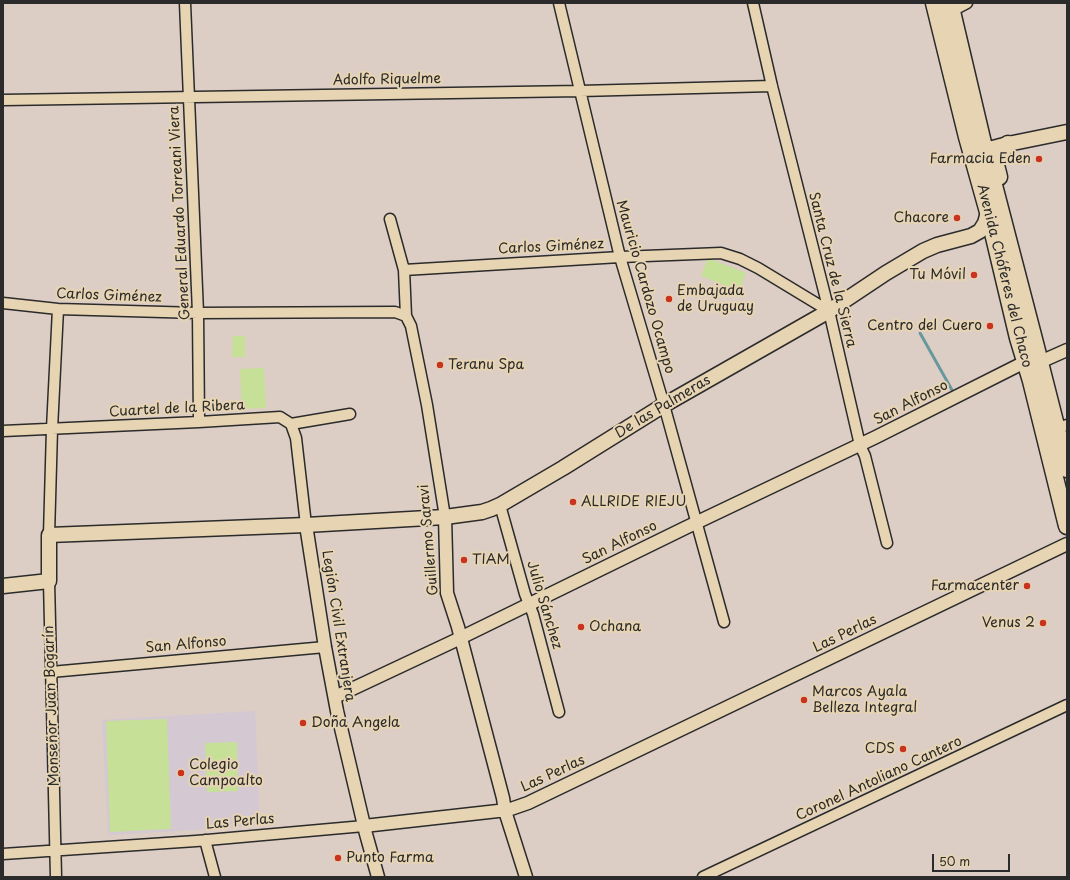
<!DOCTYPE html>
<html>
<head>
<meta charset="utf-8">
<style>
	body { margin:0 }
	#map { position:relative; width:1070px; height:880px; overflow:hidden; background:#dccdc5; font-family:"Playpen Sans",sans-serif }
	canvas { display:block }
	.frame { position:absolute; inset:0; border:4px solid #2b2b2b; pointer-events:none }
	.scale { position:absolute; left:932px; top:854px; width:78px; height:18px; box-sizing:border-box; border:2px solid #2b2b2b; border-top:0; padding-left:5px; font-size:12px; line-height:14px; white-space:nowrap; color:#2b2b2b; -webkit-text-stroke:3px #e7d4b2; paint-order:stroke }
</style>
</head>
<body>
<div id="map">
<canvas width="1070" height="880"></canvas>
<div class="frame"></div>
<div class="scale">50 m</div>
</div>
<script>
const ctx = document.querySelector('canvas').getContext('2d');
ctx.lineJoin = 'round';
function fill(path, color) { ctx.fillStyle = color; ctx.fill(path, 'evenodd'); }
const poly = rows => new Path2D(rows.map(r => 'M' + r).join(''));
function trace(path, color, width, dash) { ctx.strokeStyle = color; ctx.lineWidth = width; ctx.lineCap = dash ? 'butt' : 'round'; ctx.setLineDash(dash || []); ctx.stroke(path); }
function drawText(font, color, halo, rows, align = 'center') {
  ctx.font = font + ' "Playpen Sans",sans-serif'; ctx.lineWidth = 4; ctx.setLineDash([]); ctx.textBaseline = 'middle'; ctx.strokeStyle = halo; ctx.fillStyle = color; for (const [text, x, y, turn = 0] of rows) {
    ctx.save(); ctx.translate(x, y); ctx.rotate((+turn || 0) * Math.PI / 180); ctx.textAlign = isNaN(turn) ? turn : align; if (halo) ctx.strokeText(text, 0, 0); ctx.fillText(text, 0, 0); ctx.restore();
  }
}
const built = poly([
	[255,711,260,826,108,835,102,720]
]);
const green = poly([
	[708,258,746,273,739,291,701,276],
	[233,336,245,336,245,357,232,357],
	[264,368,266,408,242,409,240,369],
	[167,719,171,829,110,832,106,721],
	[237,742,238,791,207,792,205,743]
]);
const stream = poly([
	[920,333,952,390]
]);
const minor = poly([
	[185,3,198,313,199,422],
	[559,3,620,257,664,405,724,622],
	[753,3,772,86,829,311,860,445,865,456,887,543],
	[948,13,967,3],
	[3,100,580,91,772,86],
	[390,219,404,270,406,316,411,326,427,405,445,517],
	[404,270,620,257,721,253,740,259,758,268,829,311],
	[3,303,58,309,198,313,395,312,406,316],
	[291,424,296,438,306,525],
	[1057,428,1067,425],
	[3,431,199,422,280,417,291,424,350,414],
	[500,505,525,594,533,614,559,712],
	[49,535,52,429,58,309],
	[49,581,56,877],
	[51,672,325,647],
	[205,840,215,877],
	[3,854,196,841,364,826],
	[703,877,1067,705]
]);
const tertiary = poly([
	[445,517,447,593,458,627,503,798,505,811,526,877],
	[306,525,325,647,337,711,366,834,378,877],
	[335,697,452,642,685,528,876,437,1015,367,1025,362,1040,362,1067,350],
	[364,826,498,811,505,811,528,803,1067,544]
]);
const secondary = poly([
	[974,153,1008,144,1067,132],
	[3,586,49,581,49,535,306,525,445,517,482,512,491,509,500,505,563,468,664,405,829,311,886,273,923,251,937,245,971,236,980,231,985,223,988,212]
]);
const primary = poly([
	[934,3,967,137,988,212,1018,338,1031,381,1067,526],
	[950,3,983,143,1035,343,1067,469],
	[999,177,996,165,998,157,1001,151,1008,144]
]);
const markers = [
	[1039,159,4,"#c8321e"],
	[957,218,4,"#c8321e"],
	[974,275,4,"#c8321e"],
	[669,299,4,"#c8321e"],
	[990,326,4,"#c8321e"],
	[440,365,4,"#c8321e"],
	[573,502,4,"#c8321e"],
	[464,560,4,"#c8321e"],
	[1027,586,4,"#c8321e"],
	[1043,623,4,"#c8321e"],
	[581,627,4,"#c8321e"],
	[804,700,4,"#c8321e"],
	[303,723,4,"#c8321e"],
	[903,749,4,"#c8321e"],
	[181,773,4,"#c8321e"],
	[338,858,4,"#c8321e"]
];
const streetNames = [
	["Adolfo Riquelme",387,80,-1],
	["General Eduardo Torreani Viera",180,213,-93],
	["Carlos Giménez",551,247,-3],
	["Santa Cruz de la Sierra",832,270,76],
	["Avenida Chóferes del Chaco",1004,276,76],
	["Mauricio Cardozo Ocampo",645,287,74],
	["Carlos Giménez",109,296,2],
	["San Alfonso",911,403,-27],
	["De las Palmeras",663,407,-31],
	["Cuartel de la Ribera",177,409,-3],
	["Guillermo Saravi",429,540,-95],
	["San Alfonso",620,543,-26],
	["Julio Sánchez",544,605,73],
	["Legión Civil Extranjera",338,626,81],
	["Las Perlas",845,634,-26],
	["San Alfonso",186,645,-5],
	["Monseñor Juan Bogarín",52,706,-92],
	["Las Perlas",553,774,-25],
	["Coronel Antoliano Cantero",879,779,-25],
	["Las Perlas",240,822,-5]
];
const poiNames = [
	["Farmacia Eden",1031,159,"right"],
	["Chacore",949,218,"right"],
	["Tu Móvil",966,275,"right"],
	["Embajada",677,291],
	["de Uruguay",677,307],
	["Centro del Cuero",982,326,"right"],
	["Teranu Spa",448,365],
	["ALLRIDE RIEJU",581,502],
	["TIAM",472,560],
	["Farmacenter",1019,586,"right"],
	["Venus 2",1035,623,"right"],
	["Ochana",589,627],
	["Marcos Ayala",812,692],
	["Belleza Integral",812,708],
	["Doña Angela",311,723],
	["CDS",895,749,"right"],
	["Colegio",189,765],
	["Campoalto",189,781],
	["Punto Farma",346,858]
];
fill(built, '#d4c8d2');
fill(green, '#c6e097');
trace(stream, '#67989c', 3);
trace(minor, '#2b2b2b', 13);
trace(tertiary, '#2b2b2b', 15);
trace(secondary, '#2b2b2b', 17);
trace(primary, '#2b2b2b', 19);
trace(minor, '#e7d4b2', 10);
trace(tertiary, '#e7d4b2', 12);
trace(secondary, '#e7d4b2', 14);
trace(primary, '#e7d4b2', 16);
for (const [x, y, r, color] of markers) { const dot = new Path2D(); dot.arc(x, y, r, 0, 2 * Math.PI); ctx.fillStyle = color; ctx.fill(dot); trace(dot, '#e7d4b2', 1.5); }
drawText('14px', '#2b2b2b', '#e7d4b2', streetNames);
drawText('14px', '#2b2b2b', '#e7d4b2', poiNames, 'left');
</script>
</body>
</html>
